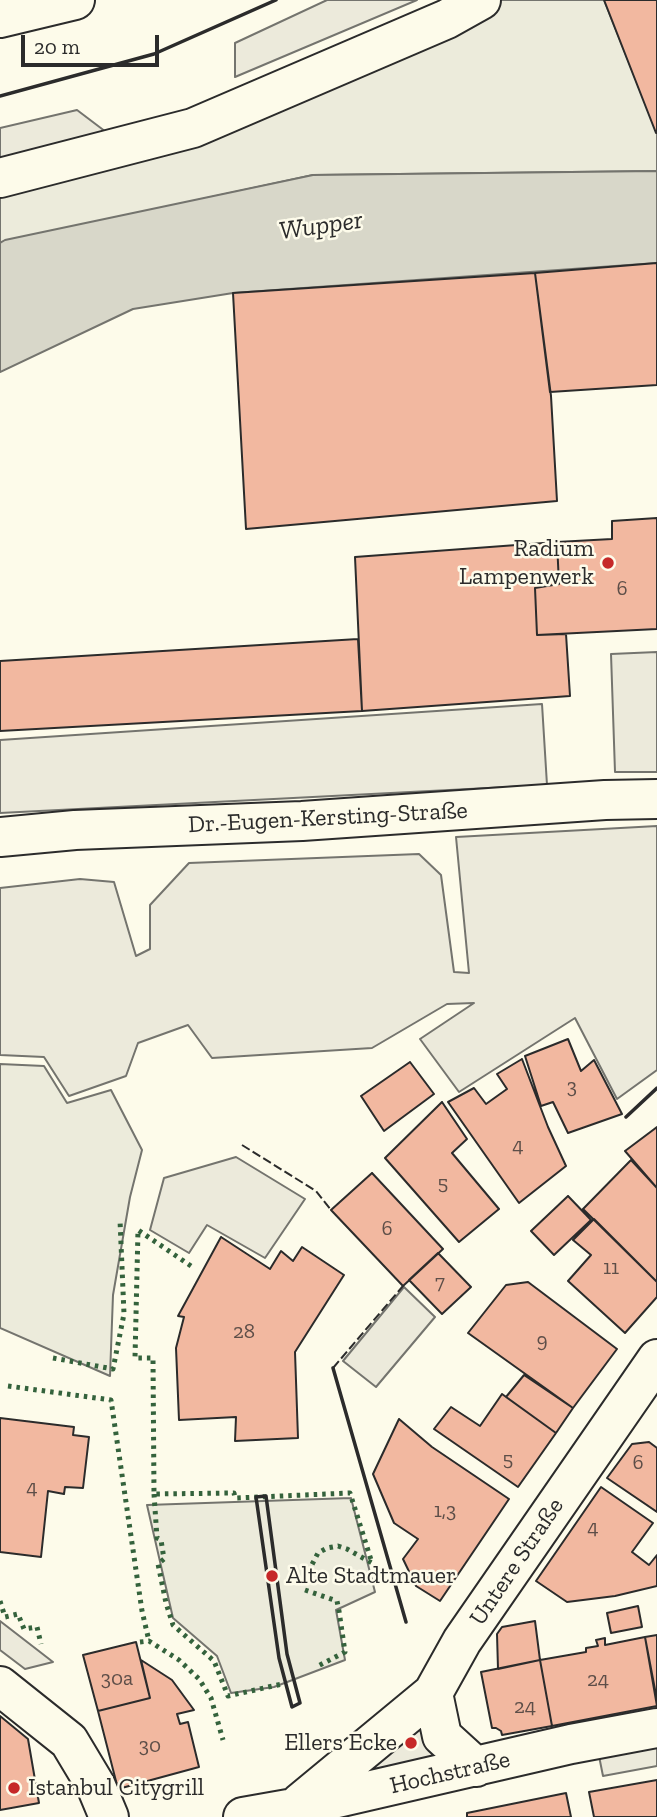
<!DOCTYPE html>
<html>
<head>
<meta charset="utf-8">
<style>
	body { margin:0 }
	#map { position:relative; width:657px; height:1817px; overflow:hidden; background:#fdfbea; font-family:"Zilla Slab",serif }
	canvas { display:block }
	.scale { position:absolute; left:21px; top:35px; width:138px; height:32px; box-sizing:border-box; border:4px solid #2b2b2b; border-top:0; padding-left:9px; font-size:21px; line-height:24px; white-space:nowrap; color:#2b2b2b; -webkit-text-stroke:5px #fdfbea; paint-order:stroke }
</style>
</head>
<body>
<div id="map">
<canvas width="657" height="1817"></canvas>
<div class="scale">20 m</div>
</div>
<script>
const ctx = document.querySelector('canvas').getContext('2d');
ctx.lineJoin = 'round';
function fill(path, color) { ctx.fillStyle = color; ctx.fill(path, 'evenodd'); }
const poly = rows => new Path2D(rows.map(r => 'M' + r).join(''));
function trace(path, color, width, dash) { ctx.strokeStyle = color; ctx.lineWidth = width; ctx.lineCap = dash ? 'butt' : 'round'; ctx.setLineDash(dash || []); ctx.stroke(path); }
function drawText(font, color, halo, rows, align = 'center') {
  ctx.font = font + ' "Zilla Slab",serif'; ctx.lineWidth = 5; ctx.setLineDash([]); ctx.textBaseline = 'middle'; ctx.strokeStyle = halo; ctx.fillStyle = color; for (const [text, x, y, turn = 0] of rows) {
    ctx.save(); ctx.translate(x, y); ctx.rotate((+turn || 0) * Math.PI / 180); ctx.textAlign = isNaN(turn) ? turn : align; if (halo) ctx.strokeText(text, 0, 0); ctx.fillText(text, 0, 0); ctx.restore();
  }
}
const green = poly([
	[496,0,604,0,657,133,657,171,313,175,0,243,0,179,496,0],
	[0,1064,44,1066,67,1103,111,1090,142,1150,130,1197,113,1295,110,1376,0,1328,0,1064],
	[351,1498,375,1592,336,1610,345,1660,274,1687,231,1693,217,1656,173,1618,147,1505,351,1498]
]);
const parking = poly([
	[327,0,417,0,235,77,235,43,327,0],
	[77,110,110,135,0,163,0,128,77,110],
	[657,652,657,772,615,772,611,654,657,652],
	[542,704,547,785,0,813,0,740,542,704],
	[657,826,657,1070,617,1099,575,1018,459,1092,420,1039,474,1003,447,1004,372,1048,212,1058,188,1025,138,1043,126,1076,69,1096,44,1057,0,1055,0,888,80,879,114,882,136,956,150,949,150,905,189,863,419,854,441,875,454,972,469,973,456,837,657,826],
	[236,1157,305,1199,265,1258,207,1225,189,1253,150,1230,164,1178,236,1157],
	[404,1287,435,1317,376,1387,343,1361,404,1287],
	[0,1621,53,1662,25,1669,0,1650,0,1621],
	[419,1724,441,1759,339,1792,419,1724],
	[657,1741,657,1766,603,1776,598,1751,657,1741]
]);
const water = poly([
	[657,171,657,263,233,293,133,309,0,372,0,243,5,240,313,175,657,171]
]);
const building = poly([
	[604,0,657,0,657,133,656,133,604,0],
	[657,263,657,385,550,392,535,273,657,263],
	[535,273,551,396,557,501,246,529,233,293,535,273],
	[657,518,657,629,537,635,535,588,559,584,557,542,612,539,612,521,657,518],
	[557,542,559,584,535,588,537,635,566,634,570,696,362,711,355,557,557,542],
	[358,639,362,711,0,731,0,661,358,639],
	[568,1039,581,1071,594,1060,622,1114,568,1133,553,1102,541,1106,525,1056,568,1039],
	[522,1059,548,1127,566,1166,519,1203,448,1102,474,1088,486,1104,507,1089,497,1074,522,1059],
	[410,1062,434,1094,384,1131,361,1096,410,1062],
	[442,1102,467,1139,452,1153,499,1209,459,1242,385,1158,442,1102],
	[657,1127,657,1188,625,1151,657,1127],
	[631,1160,657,1188,657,1282,583,1209,631,1160],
	[372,1173,443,1249,403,1286,331,1210,372,1173],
	[568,1196,591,1220,554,1255,531,1231,568,1196],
	[594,1219,657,1282,657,1297,625,1333,568,1281,591,1255,573,1240,594,1219],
	[221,1237,270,1269,281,1251,293,1261,302,1247,344,1275,295,1352,298,1438,235,1441,236,1417,179,1420,176,1348,184,1317,178,1316,221,1237],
	[438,1253,471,1287,442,1314,409,1280,438,1253],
	[528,1282,617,1349,573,1408,468,1333,506,1285,528,1282],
	[524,1375,573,1408,556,1433,506,1397,524,1375],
	[502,1394,556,1433,518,1487,434,1429,451,1407,480,1426,502,1394],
	[0,1418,74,1427,73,1435,89,1437,83,1488,65,1487,64,1494,48,1491,41,1557,0,1552,0,1418],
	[399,1419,432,1447,509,1499,440,1601,416,1586,403,1559,418,1539,394,1523,373,1474,399,1419],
	[649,1442,657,1448,657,1512,607,1478,632,1444,649,1442],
	[601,1487,653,1523,632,1552,649,1565,657,1555,657,1586,615,1596,567,1602,536,1581,601,1487],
	[638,1606,642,1627,611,1633,607,1613,638,1606],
	[535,1621,540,1660,498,1669,497,1634,502,1627,535,1621],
	[657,1635,657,1700,645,1637,657,1635],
	[645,1637,657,1706,552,1726,540,1660,586,1652,586,1648,598,1646,596,1640,605,1638,605,1645,645,1637],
	[136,1642,150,1698,98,1711,83,1655,136,1642],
	[141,1660,172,1680,194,1710,177,1714,180,1724,188,1722,199,1767,118,1789,98,1711,150,1698,141,1660],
	[540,1660,552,1726,502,1735,501,1731,496,1728,492,1728,481,1672,540,1660],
	[0,1716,28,1739,39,1803,0,1810,0,1716],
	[657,1780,657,1817,594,1817,589,1792,657,1780],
	[566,1793,571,1817,467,1817,467,1813,566,1793]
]);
const street = poly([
	[0,178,193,128,447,19,481,0],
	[0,837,75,830,302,821,605,800,657,799],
	[0,1686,69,1741,96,1786,109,1817]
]);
const secondary = poly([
	[476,1767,442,1736,433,1693,462,1641,657,1359],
	[300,1803,433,1693],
	[243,1817,294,1808,571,1744,657,1728]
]);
const primary = poly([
	[0,18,75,0]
]);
const hedge = poly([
	[191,1266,138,1230,135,1358,153,1358,154,1494,234,1493,235,1498,350,1493,372,1563,347,1549,338,1546,327,1548,318,1553,305,1578],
	[53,1358,113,1369,124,1314,120,1220],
	[8,1386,111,1400,142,1611,149,1641],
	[154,1494,157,1538,161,1540,164,1559,158,1564,166,1603,173,1625,214,1661,228,1696,282,1684],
	[305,1590,337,1601,339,1611,345,1652,318,1666],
	[0,1601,5,1617,18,1614,24,1629,37,1627,41,1644],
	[140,1642,149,1641,179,1660,199,1679,211,1698,223,1740]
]);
const fence = poly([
	[242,1145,316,1191,331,1210],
	[333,1368,403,1286]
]);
const wall = poly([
	[0,96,154,54,276,0],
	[626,1117,657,1088],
	[333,1368,406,1622],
	[266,1496,287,1654,300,1703,292,1707,279,1658,256,1497,266,1496]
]);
const markers = [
	[608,563,7,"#c62828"],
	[272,1576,7,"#c62828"],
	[411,1743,7,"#c62828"],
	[14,1788,7,"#c62828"]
];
const numberNames = [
	["6",622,589],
	["3",572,1087],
	["4",518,1146],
	["5",443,1184],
	["6",387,1229],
	["11",611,1268],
	["7",440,1283],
	["28",244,1332],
	["9",542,1341],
	["5",508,1460],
	["6",638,1463],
	["4",32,1488],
	["1,3",445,1511],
	["4",593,1528],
	["30a",117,1679],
	["24",598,1680],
	["24",525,1707],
	["30",150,1746]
];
const poiNames = [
	["Radium",594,549],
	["Lampenwerk",594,577],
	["Alte Stadtmauer",286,1576,"left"],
	["Ellers Ecke",397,1743],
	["Istanbul Citygrill",28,1788,"left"]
];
const streetNames = [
	["Dr.-Eugen-Kersting-Straße",328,818,-3],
	["Untere Straße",517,1562,-56],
	["Hochstraße",450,1773,-13]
];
const waterNames = [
	["Wupper",321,226,-8]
];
fill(green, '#ecebdb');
trace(green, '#74746e', 2);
fill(parking, '#eceadb');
trace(parking, '#74746e', 2);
fill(water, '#d8d7c9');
trace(water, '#74746e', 2);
fill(building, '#f2b8a0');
trace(building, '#2b2b2b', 2);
trace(street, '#2b2b2b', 42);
trace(secondary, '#2b2b2b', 42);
trace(primary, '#2b2b2b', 42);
trace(street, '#fdfbea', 38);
trace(secondary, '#fdfbea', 38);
trace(primary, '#fdfbea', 38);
trace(hedge, '#34623c', 5, [3.5, 5]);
trace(fence, '#2b2b2b', 2, [9, 3.5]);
trace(wall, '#2b2b2b', 3.5);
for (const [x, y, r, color] of markers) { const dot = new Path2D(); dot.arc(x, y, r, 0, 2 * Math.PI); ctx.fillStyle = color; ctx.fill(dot); trace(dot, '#fdfbea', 2.5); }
drawText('21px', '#5d4e48', null, numberNames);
drawText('24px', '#2b2b2b', '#fdfbea', poiNames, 'right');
drawText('24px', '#2b2b2b', '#fdfbea', streetNames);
drawText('italic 26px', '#2b2b2b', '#fdfbea', waterNames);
</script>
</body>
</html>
